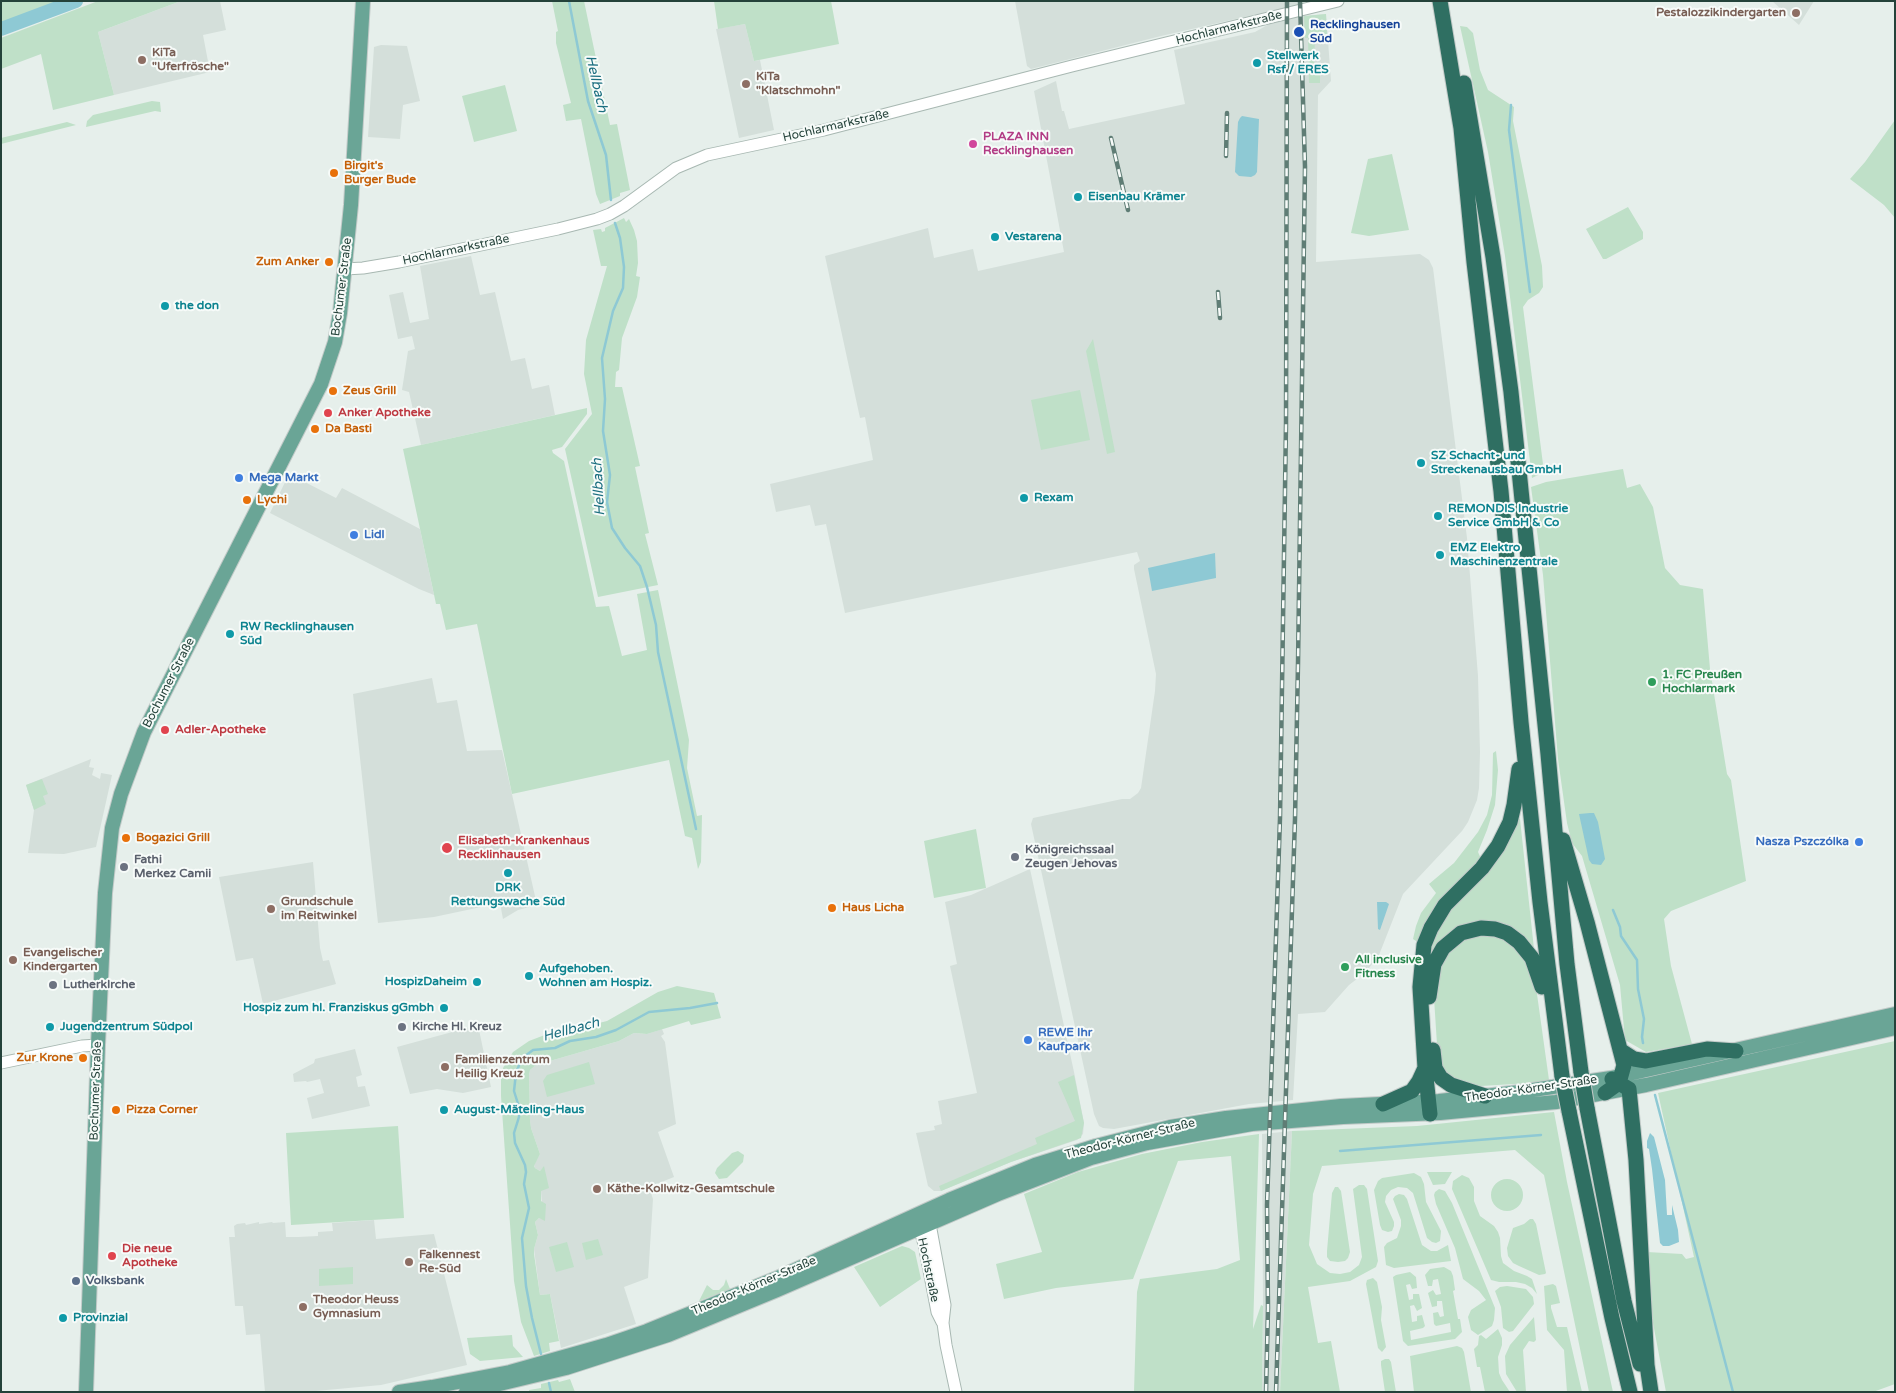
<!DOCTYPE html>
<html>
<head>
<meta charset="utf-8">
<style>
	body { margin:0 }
	#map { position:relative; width:1896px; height:1393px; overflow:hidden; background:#e6efeb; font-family:"Varela Round",sans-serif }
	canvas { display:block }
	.frame { position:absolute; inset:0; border:2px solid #24423a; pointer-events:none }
</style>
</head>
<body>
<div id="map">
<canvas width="1896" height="1393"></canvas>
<div class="frame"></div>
</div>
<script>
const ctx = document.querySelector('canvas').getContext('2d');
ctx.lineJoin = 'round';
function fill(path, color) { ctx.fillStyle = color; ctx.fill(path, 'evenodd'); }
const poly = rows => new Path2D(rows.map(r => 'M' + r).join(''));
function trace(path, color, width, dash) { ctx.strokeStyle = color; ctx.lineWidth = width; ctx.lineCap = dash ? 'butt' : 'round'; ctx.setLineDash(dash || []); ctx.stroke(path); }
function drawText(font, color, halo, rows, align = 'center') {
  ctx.font = font + ' "Varela Round",sans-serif'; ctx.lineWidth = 4; ctx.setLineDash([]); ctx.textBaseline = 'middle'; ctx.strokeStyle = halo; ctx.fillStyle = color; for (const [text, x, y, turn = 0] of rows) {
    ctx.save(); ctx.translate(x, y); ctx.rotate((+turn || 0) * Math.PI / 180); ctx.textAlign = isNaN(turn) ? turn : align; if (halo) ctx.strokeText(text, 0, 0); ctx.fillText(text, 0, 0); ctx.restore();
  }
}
const built = poly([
	[181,1,220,1,226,30,203,35,210,72,114,95,98,32],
	[1015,1,1304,1,1305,16,1326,14,1331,81,1318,95,1316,262,1420,254,1429,260,1433,268,1467,538,1478,676,1480,752,1479,788,1477,800,1468,822,1462,831,1403,894,1379,955,1366,972,1349,985,1325,1012,1298,1014,1293,1100,1249,1104,1114,1129,1103,1128,1099,1126,1094,1114,1031,824,1033,818,1122,799,1130,799,1138,793,1141,788,1155,691,1156,674,1134,569,1134,565,1140,561,1137,552,845,613,826,524,815,526,810,505,776,512,770,484,873,460,865,417,860,418,825,256,928,228,934,258,973,249,978,271,1064,252,1034,91,1056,81,1062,111,1064,111,1069,129,1185,104,1174,50,1255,32,1271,23,1271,11,1161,36,1031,69,1027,66],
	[1772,1,1814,1,1799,25],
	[745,24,754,61,760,60,774,130,739,138,716,29],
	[381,45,407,46,420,101,403,105,400,139,368,137,374,47],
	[471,256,480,295,495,292,511,361,525,358,532,389,549,385,555,415,421,445,409,392,402,390,408,351,415,349,412,336,398,339,389,295,403,292,410,323,429,319,420,266],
	[289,474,336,498,342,488,420,529,434,595,419,589,270,513],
	[432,678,437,703,457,700,467,751,502,750,537,905,518,910,503,919,500,903,434,917,378,923,353,694],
	[91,759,89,767,94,768,92,775,100,779,101,773,112,775,96,847,64,854,28,853,34,810,26,785],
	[313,862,320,948,323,961,329,960,336,984,263,1004,253,958,236,961,219,877],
	[1030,869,1074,1072,1084,1123,1083,1134,1077,1140,1011,1162,941,1191,934,1191,928,1186,916,1133,935,1130,934,1126,942,1124,938,1101,977,1093,950,966,957,964,945,902,971,895],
	[478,1025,491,1087,463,1093,437,1089,410,1094,397,1047],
	[662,1029,664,1034,661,1036,665,1042,676,1124,658,1132,674,1177,649,1187,653,1199,648,1278,624,1287,636,1324,561,1348,550,1294,540,1295,534,1249,538,1235,535,1222,539,1218,543,1219,541,1191,543,1168,540,1171,535,1168,534,1165,540,1154,531,1128,530,1120,529,1075,530,1070,536,1065,619,1041,634,1033,647,1034],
	[355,1049,362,1075,356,1077,358,1087,365,1086,370,1106,312,1119,307,1098,324,1093,320,1079,307,1082,306,1081,294,1082,293,1074,314,1063,315,1059],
	[1292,1131,1280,1392,1262,1392,1263,1306,1262,1134],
	[374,1220,376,1239,434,1234,467,1365,381,1385,305,1392,265,1392,260,1334,246,1335,243,1306,235,1306,229,1237,235,1237,234,1226,237,1224,245,1223,246,1225,259,1222,259,1224,272,1222,273,1223,285,1222,286,1237,298,1237,318,1236,318,1232,333,1231,332,1223]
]);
const green = poly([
	[1,1,60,1,1,24],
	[98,1,181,1,98,32,114,95,53,110,41,54,1,69,1,38],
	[552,1,584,1,610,125,617,124,630,190,620,193,620,196,600,204,596,194,581,119,566,121,563,105,571,103,556,43,556,32,558,31],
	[714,1,831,1,839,44,754,61,745,24,718,29],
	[1326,14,1327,34,1308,35,1308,38,1305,38,1304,16],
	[1460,26,1467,27,1473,33,1480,70,1488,90,1514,107,1513,121,1542,266,1543,287,1539,293,1528,300,1523,307,1544,472,1532,478,1505,256,1488,152],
	[1308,38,1315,38,1314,67,1317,69,1320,68,1320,83,1309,83],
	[505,85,517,131,474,142,462,96],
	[152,101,160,102,161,112,155,111,86,127,87,121,93,115],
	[1895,120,1895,218,1884,205,1850,179,1865,162],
	[67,122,76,125,1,144,1,138],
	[1392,154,1409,230,1369,236,1351,233,1368,159],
	[1628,207,1643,232,1643,239,1606,259,1603,259,1586,229],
	[624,218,626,222,629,219,634,230,637,241,638,263,636,276,640,277,637,297,622,338,619,370,616,372,615,387,622,387,640,466,635,467,649,533,645,534,658,585,598,597,565,449,592,414,584,374,586,340,607,266,601,266,593,230,601,229,602,232,605,231,605,228],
	[1093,339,1115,452,1107,454,1086,351],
	[1080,390,1090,440,1041,450,1031,400],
	[587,408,587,414,562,447,552,450,553,453,564,461,596,607,609,606,622,656,647,650,637,594,658,590,689,740,687,768,697,816,702,815,701,862,698,869,692,838,685,836,669,760,512,794,477,624,446,630,440,604,436,604,403,449],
	[1623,469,1627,488,1640,484,1653,507,1665,568,1680,585,1703,589,1710,669,1727,774,1731,780,1746,881,1671,911,1664,919,1671,966,1692,1044,1646,1052,1625,1040,1620,985,1582,856,1572,843,1567,823,1558,759,1543,575,1531,487,1546,482],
	[1496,751,1498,770,1495,805,1487,830,1478,852,1482,861,1419,943,1413,939,1416,926,1421,913,1436,893,1429,884,1454,863,1478,832,1487,815,1492,795,1493,753],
	[42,779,48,794,43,796,46,804,34,810,26,785],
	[1516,819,1520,819,1534,949,1490,924,1434,952,1427,959,1437,930],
	[976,829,986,888,934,898,924,841],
	[1478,933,1498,936,1523,953,1536,987,1549,1080,1530,1083,1481,1086,1463,1083,1442,1074,1438,1060,1434,998,1442,960,1459,941],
	[677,986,714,993,721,1018,691,1025,689,1021,647,1034,634,1033,619,1041,536,1065,530,1070,529,1075,530,1120,531,1128,540,1154,534,1166,535,1168,540,1171,544,1166,549,1188,541,1191,541,1201,546,1204,545,1221,539,1218,535,1222,538,1235,534,1249,534,1254,540,1295,550,1294,559,1341,549,1343,550,1351,534,1356,521,1322,514,1281,501,1096,501,1076,503,1068,513,1052,529,1041,563,1028,595,1024,607,1021,658,992],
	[1895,1041,1895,1384,1873,1392,1666,1392,1650,1307,1647,1252,1682,1254,1686,1259,1694,1257,1658,1093],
	[589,1062,595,1084,547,1097,543,1081,547,1075],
	[1074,1075,1084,1123,1081,1138,1011,1162,941,1191,939,1186,1037,1144,1035,1138,1075,1121,1058,1082],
	[1554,1112,1567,1182,1613,1392,1589,1392,1544,1175,1515,1150,1322,1166,1313,1194,1309,1245,1317,1264,1330,1273,1340,1274,1350,1272,1359,1265,1362,1257,1353,1189,1359,1185,1364,1185,1367,1189,1378,1261,1376,1267,1350,1281,1308,1287,1318,1343,1331,1341,1340,1392,1280,1392,1292,1131,1417,1126],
	[398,1126,404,1218,291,1225,286,1133],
	[1259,1134,1253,1329,1261,1305,1263,1306,1262,1392,1134,1392,1137,1292,1140,1279,1217,1269,1240,1260,1231,1156,1178,1161,1133,1279,1056,1288,1004,1299,996,1264,1042,1252,1024,1194,1078,1172,1142,1154,1202,1142],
	[738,1151,744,1155,743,1162,727,1178,719,1179,715,1173,717,1168,732,1153],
	[1427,1172,1452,1172,1445,1184,1433,1185],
	[1414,1173,1421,1177,1424,1184,1426,1202,1441,1231,1440,1241,1436,1243,1432,1242,1427,1238,1413,1193,1407,1188,1398,1187,1391,1190,1386,1196,1385,1202,1394,1222,1394,1226,1392,1231,1388,1232,1382,1230,1380,1225,1374,1190,1378,1181,1382,1178],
	[1462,1175,1469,1178,1474,1187,1474,1201,1480,1216,1494,1226,1498,1232,1500,1238,1501,1256,1503,1263,1514,1271,1527,1276,1532,1279,1537,1294,1532,1288,1525,1284,1516,1282,1499,1282,1491,1280,1452,1189,1453,1181],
	'1491 1195a16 16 0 1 1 32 0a16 16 0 1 1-32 0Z',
	[1335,1187,1338,1187,1341,1191,1350,1252,1348,1258,1345,1261,1338,1262,1330,1261,1327,1257,1327,1251,1332,1193],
	[1439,1189,1445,1191,1452,1203,1495,1308,1494,1320,1492,1326,1478,1335,1471,1330,1468,1317,1471,1310,1486,1300,1479,1291,1463,1279,1455,1248,1436,1204,1434,1195,1435,1192],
	[1399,1194,1404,1195,1407,1199,1422,1245,1431,1251,1437,1251,1448,1245,1451,1261,1394,1268,1386,1265,1384,1247,1387,1243,1397,1238,1401,1226,1401,1220,1393,1199,1395,1196],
	[1530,1219,1533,1219,1536,1224,1546,1273,1545,1274,1539,1275,1519,1266,1513,1263,1508,1256,1507,1248,1513,1228,1524,1224],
	[598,1239,603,1255,586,1260,582,1243],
	[567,1242,574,1267,556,1272,549,1247],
	[902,1246,909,1248,915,1252,921,1279,880,1307,854,1267],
	[353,1267,353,1284,319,1286,319,1269],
	[1444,1267,1451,1271,1453,1276,1455,1290,1453,1291,1458,1319,1460,1319,1462,1332,1455,1339,1408,1346,1403,1341,1393,1277,1396,1275,1410,1272,1416,1277,1417,1288,1412,1289,1410,1284,1406,1285,1409,1300,1413,1299,1413,1294,1419,1294,1422,1308,1417,1311,1414,1305,1410,1306,1412,1322,1417,1321,1417,1316,1422,1315,1425,1326,1423,1328,1410,1331,1411,1340,1451,1332,1450,1323,1436,1326,1434,1324,1433,1313,1438,1312,1440,1317,1444,1316,1442,1301,1437,1301,1437,1306,1432,1307,1428,1293,1433,1290,1436,1295,1441,1294,1438,1279,1433,1280,1432,1286,1428,1286,1425,1275,1430,1269],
	[1373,1278,1377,1282,1382,1307,1381,1320,1386,1347,1382,1352,1378,1348,1366,1284,1367,1280],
	[726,1279,730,1289,699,1301,707,1285,713,1290,719,1290,724,1285],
	[1553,1284,1556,1286,1560,1303,1551,1305,1551,1308,1557,1327,1567,1327,1582,1392,1567,1392,1564,1350,1547,1330,1544,1286],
	[1507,1286,1526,1289,1533,1297,1534,1304,1513,1331,1509,1332,1503,1328,1501,1307,1495,1291,1500,1287],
	[1534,1317,1536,1340,1534,1342,1529,1341,1523,1350,1526,1392,1517,1392,1506,1374,1505,1356,1510,1345],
	[1498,1329,1502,1338,1502,1345,1498,1357,1499,1373,1502,1380,1510,1392,1485,1392,1480,1367,1477,1367,1474,1349,1478,1345,1479,1336,1481,1335,1486,1339],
	[512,1335,513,1346,523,1357,480,1361,470,1354,467,1338],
	[1457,1346,1462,1348,1464,1352,1471,1392,1414,1392,1410,1356],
	[1385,1359,1389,1359,1391,1362,1396,1392,1385,1392,1381,1365,1381,1361],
	[570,1379,575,1392,529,1392,529,1390,541,1388,541,1384,558,1380,559,1382]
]);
const water = poly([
	[1242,116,1259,119,1257,172,1255,175,1251,177,1239,176,1235,172,1238,122,1240,118],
	[1215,553,1216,578,1152,591,1148,568],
	[1590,813,1594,813,1598,822,1605,859,1601,865,1592,864,1589,860,1579,814],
	[1377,902,1386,902,1389,904,1380,930,1378,929],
	[1650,1133,1654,1137,1665,1180,1667,1215,1672,1215,1672,1205,1678,1230,1679,1242,1669,1246,1663,1246,1660,1243,1652,1169,1649,1149,1647,1148,1647,1141]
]);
const stream = poly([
	[569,1,588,101,606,155,611,200],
	[1511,105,1509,130,1530,292],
	[615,223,620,238,624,267,623,288,613,311,602,358,605,399,603,431,610,475,607,502,612,528,625,548,640,566,647,587,656,625,658,652,696,829],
	[1613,910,1620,927,1621,936,1637,960,1638,989,1644,1019,1642,1037,1643,1043],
	[1655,1095,1733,1392],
	[1340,1151,1541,1135],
	[541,1354,532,1318,526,1286,522,1238,529,1208,524,1184,526,1172,525,1165,515,1143,514,1133,519,1117,519,1107,514,1091,516,1073,520,1063,525,1056,533,1050,555,1048,570,1041,596,1037,616,1030,649,1012,690,1008,717,1003],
	[549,1383,551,1392]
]);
const river = poly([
	[1,29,76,1]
]);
const minor = poly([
	[345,269,363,268,399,262,558,229,597,219,610,214,624,206,676,168,707,155,824,130,1072,66,1338,1],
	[1,1063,82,1046,98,1045],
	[917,1221,924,1244,937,1312,942,1322],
	[930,1224,945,1305,943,1323,946,1345,956,1392]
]);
const major = poly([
	[86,1392,98,1045,105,893,112,828,121,794,144,732,321,384,335,342,340,313,351,205,363,1],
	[399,1392,432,1387,510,1372,606,1345,647,1331,775,1279,949,1200,1035,1165,1096,1146,1170,1127,1226,1118,1341,1106,1439,1101,1520,1092,1611,1078,1895,1014],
	[466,1392,566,1368,668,1335,777,1290,998,1194,1091,1158,1147,1143,1252,1124,1343,1117,1440,1113,1556,1102,1646,1085,1895,1028]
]);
const highway = poly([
	[1440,1,1461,128,1474,262,1501,491,1521,722,1540,902,1562,1076],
	[1464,83,1493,257,1511,392,1548,754,1567,964,1581,1072],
	[1563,840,1587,922,1624,1065,1619,1083,1605,1093],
	[1429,997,1434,964,1443,948,1461,933,1481,928,1495,929,1507,933,1519,942,1532,958,1542,987],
	[1433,1050,1435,1068,1441,1078,1451,1085,1485,1096],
	[1620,1050,1634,1059,1646,1061,1707,1049,1736,1051],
	[1612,1079,1629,1089,1636,1160,1647,1365,1651,1392],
	[1383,1104,1412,1091,1419,1081,1425,1068],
	[1587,1108,1624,1301,1640,1364],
	[1569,1111,1612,1318,1630,1392],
	[1430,1114,1425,1068,1420,987,1424,945,1431,928,1445,905,1482,868,1498,846,1510,822,1514,805,1519,769]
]);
const rail = poly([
	[1111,138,1128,210],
	[1226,156,1227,113],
	[1218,292,1220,318],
	[1266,1392,1268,1308,1267,1205,1280,818,1286,424,1287,1],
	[1276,1392,1295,819,1298,664,1305,167,1300,1]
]);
const highwayBridge = poly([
	[1581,1072,1587,1108],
	[1562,1076,1569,1111]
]);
const markers = [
	[1796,13,5,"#8d6e63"],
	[1299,32,6,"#1a4fb4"],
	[142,60,5,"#8d6e63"],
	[1257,63,5,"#0f9aa8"],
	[746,84,5,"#8d6e63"],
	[973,144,5,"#d1479c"],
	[334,173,5,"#e8710a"],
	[1078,197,5,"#0f9aa8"],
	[995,237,5,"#0f9aa8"],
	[329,262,5,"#e8710a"],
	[165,306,5,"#0f9aa8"],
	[333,391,5,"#e8710a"],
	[328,413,5,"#e0444e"],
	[315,429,5,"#e8710a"],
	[1421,463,5,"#0f9aa8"],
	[239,478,5,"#3f7fe0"],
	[1024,498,5,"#0f9aa8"],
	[247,500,5,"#e8710a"],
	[1438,516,5,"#0f9aa8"],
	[354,535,5,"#3f7fe0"],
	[1440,555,5,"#0f9aa8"],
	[230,634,5,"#0f9aa8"],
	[1652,682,5,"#2e9e5b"],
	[165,730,5,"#e0444e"],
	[126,838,5,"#e8710a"],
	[1859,842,5,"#3f7fe0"],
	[447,848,6,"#e0444e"],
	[1015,857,5,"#6b7280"],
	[124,867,5,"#6b7280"],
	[508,873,5,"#0f9aa8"],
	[832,908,5,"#e8710a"],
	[271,909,5,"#8d6e63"],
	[13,960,5,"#8d6e63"],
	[1345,967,5,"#2e9e5b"],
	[529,976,5,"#0f9aa8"],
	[477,982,5,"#0f9aa8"],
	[53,985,5,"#6b7280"],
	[444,1008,5,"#0f9aa8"],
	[50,1027,5,"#0f9aa8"],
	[402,1027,5,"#6b7280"],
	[1028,1040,5,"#3f7fe0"],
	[83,1058,5,"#e8710a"],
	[445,1067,5,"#8d6e63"],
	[116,1110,5,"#e8710a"],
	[444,1110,5,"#0f9aa8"],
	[597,1189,5,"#8d6e63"],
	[112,1256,5,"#e0444e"],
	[409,1262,5,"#8d6e63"],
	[76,1281,5,"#5c6f8a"],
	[303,1307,5,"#8d6e63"],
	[63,1318,5,"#0f9aa8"]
];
const educationNames = [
	["Pestalozzikindergarten",1786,13,"right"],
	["KiTa",152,53],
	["\"Uferfrösche\"",152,67],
	["KiTa",756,77],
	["\"Klatschmohn\"",756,91],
	["Grundschule",281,902],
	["im Reitwinkel",281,916],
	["Evangelischer",23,953],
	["Kindergarten",23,967],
	["Familienzentrum",455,1060],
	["Heilig Kreuz",455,1074],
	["Käthe-Kollwitz-Gesamtschule",607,1189],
	["Falkennest",419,1255],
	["Re-Süd",419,1269],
	["Theodor Heuss",313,1300],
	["Gymnasium",313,1314]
];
const transitNames = [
	["Recklinghausen",1310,25],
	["Süd",1310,39]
];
const streetNames = [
	["Hochlarmarkstraße",1229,28,-14],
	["Hochlarmarkstraße",836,126,-13],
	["Hochlarmarkstraße",456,250,-12],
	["Bochumer Straße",342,287,-83],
	["Bochumer Straße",169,683,-63],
	["Theodor-Körner-Straße",1531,1089,-8],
	["Bochumer Straße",96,1091,-88],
	["Theodor-Körner-Straße",1130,1139,-14],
	["Hochstraße",928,1270,78],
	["Theodor-Körner-Straße",754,1286,-23]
];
const cultureNames = [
	["Stellwerk",1267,56],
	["Rsf / ERES",1267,70],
	["Eisenbau Krämer",1088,197],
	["Vestarena",1005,237],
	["the don",175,306],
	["SZ Schacht- und",1431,456],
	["Streckenausbau GmbH",1431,470],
	["Rexam",1034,498],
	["REMONDIS Industrie",1448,509],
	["Service GmbH & Co",1448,523],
	["EMZ Elektro",1450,548],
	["Maschinenzentrale",1450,562],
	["RW Recklinghausen",240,627],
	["Süd",240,641],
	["DRK",508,888,"center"],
	["Rettungswache Süd",508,902,"center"],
	["Aufgehoben.",539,969],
	["Wohnen am Hospiz.",539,983],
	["HospizDaheim",467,982,"right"],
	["Hospiz zum hl. Franziskus gGmbh",434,1008,"right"],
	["Jugendzentrum Südpol",60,1027],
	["August-Mäteling-Haus",454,1110],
	["Provinzial",73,1318]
];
const hotelNames = [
	["PLAZA INN",983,137],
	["Recklinghausen",983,151]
];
const foodNames = [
	["Birgit's",344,166],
	["Burger Bude",344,180],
	["Zum Anker",319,262,"right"],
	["Zeus Grill",343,391],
	["Da Basti",325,429],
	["Lychi",257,500],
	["Bogazici Grill",136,838],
	["Haus Licha",842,908],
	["Zur Krone",73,1058,"right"],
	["Pizza Corner",126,1110]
];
const healthNames = [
	["Anker Apotheke",338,413],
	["Adler-Apotheke",175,730],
	["Elisabeth-Krankenhaus",458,841],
	["Recklinhausen",458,855],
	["Die neue",122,1249],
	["Apotheke",122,1263]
];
const shopNames = [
	["Mega Markt",249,478],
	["Lidl",364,535],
	["Nasza Pszczólka",1849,842,"right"],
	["REWE Ihr",1038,1033],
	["Kaufpark",1038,1047]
];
const leisureNames = [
	["1. FC Preußen",1662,675],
	["Hochlarmark",1662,689],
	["All inclusive",1355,960],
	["Fitness",1355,974]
];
const worshipNames = [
	["Königreichssaal",1025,850],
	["Zeugen Jehovas",1025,864],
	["Fathi",134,860],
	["Merkez Camii",134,874],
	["LutherkIrche",63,985],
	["Kirche Hl. Kreuz",412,1027]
];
const serviceNames = [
	["Volksbank",86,1281]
];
const waterNames = [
	["Hellbach",596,84,77],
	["Hellbach",599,487,-93],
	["Hellbach",571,1030,-15]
];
fill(built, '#d4dfda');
fill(green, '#bfe0c8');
fill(water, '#8ec9d4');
trace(stream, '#8ec9d4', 2.5);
trace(river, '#8ec9d4', 14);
trace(minor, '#a8b8b2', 13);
trace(major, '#c2cac8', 16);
trace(highway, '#c2cac8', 17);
trace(minor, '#fff', 11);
trace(major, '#6aa596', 14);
trace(highway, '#2f6f62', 15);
trace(rail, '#5f7d75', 4.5);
trace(rail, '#f7fbf9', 2.5, [8]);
trace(highwayBridge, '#c2cac8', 17, []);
trace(highwayBridge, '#2f6f62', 15);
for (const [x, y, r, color] of markers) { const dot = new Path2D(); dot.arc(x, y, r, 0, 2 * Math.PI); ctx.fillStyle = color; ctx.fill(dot); trace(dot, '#f7fbf9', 2); }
drawText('bold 12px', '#785e54', '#f7fbf9', educationNames, 'left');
drawText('bold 12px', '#164399', '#f7fbf9', transitNames, 'left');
drawText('12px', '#24423a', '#f7fbf9', streetNames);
drawText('bold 12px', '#0d838f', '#f7fbf9', cultureNames, 'left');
drawText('bold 12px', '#b23c85', '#f7fbf9', hotelNames, 'left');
drawText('bold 12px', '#c56008', '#f7fbf9', foodNames, 'left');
drawText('bold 12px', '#be3a42', '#f7fbf9', healthNames, 'left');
drawText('bold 12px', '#366cbe', '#f7fbf9', shopNames, 'left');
drawText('bold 12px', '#27864d', '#f7fbf9', leisureNames, 'left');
drawText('bold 12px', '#5b616d', '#f7fbf9', worshipNames, 'left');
drawText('bold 12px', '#4e5e75', '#f7fbf9', serviceNames, 'left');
drawText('italic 14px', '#1c6f80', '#f7fbf9', waterNames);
</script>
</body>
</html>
